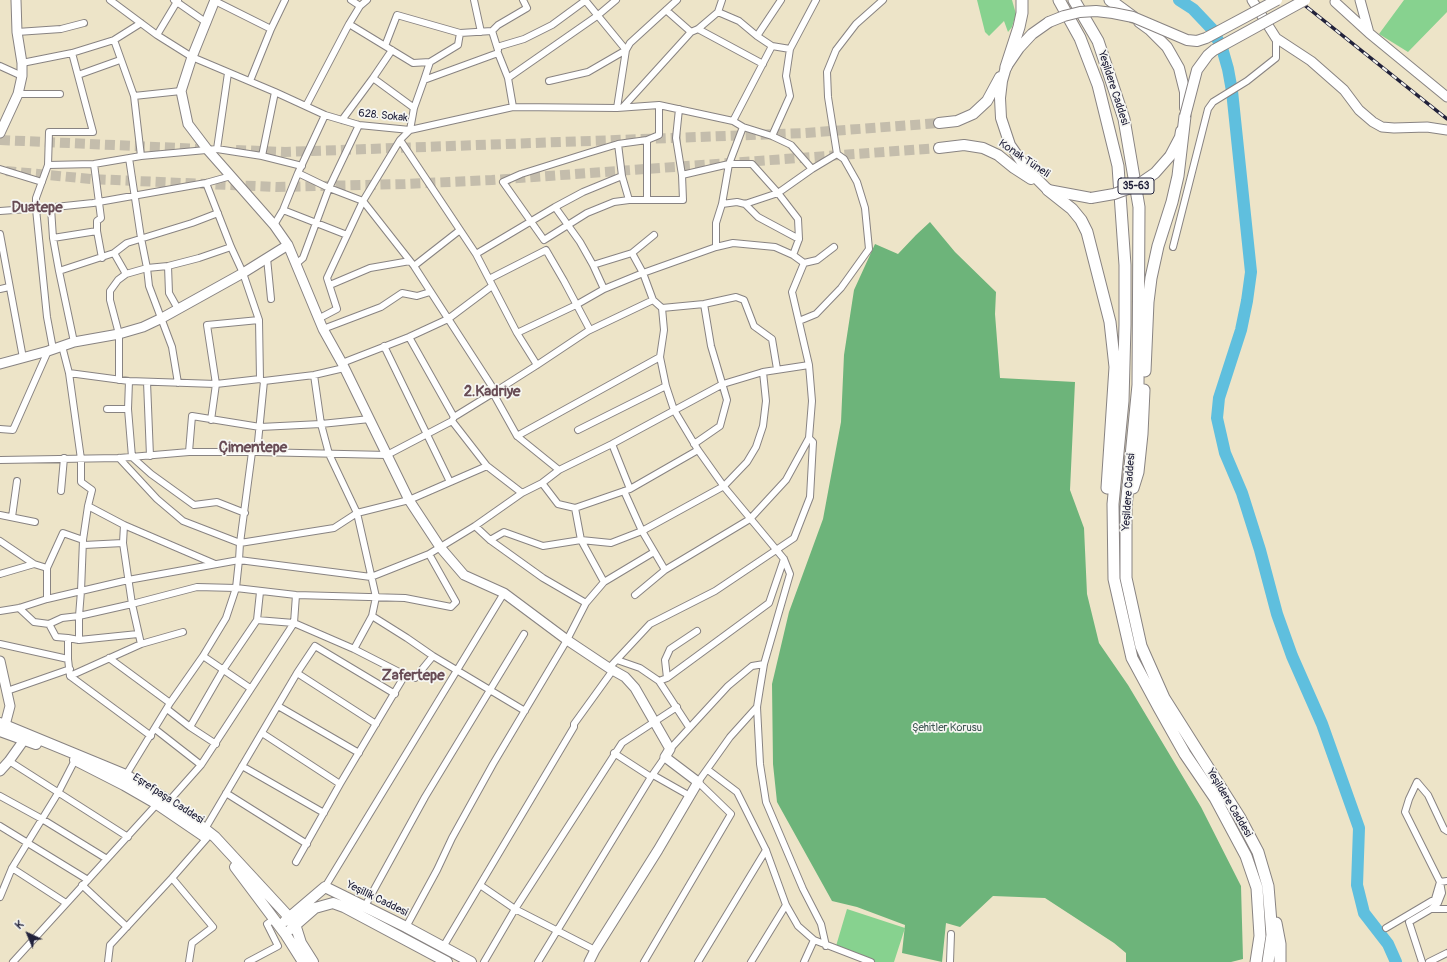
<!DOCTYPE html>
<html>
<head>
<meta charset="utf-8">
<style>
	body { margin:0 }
	#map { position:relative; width:1447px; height:962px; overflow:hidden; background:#ede4c8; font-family:Pangolin,sans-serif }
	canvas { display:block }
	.north { position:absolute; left:8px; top:914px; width:40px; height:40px; -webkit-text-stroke:3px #f6f6f2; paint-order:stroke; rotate:316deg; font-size:11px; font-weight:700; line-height:16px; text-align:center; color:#22223b }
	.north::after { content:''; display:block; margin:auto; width:14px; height:18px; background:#22223b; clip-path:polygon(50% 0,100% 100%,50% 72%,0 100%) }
</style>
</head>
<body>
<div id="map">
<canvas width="1447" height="962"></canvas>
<div class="north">K</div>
</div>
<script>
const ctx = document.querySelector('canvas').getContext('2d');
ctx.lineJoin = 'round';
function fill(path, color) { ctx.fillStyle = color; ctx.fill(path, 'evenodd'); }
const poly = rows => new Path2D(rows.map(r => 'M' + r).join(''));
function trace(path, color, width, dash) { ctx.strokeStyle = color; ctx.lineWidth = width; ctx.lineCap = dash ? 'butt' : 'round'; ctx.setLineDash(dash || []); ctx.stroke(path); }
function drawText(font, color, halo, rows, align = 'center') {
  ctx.font = font + ' Pangolin,sans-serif'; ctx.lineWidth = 3.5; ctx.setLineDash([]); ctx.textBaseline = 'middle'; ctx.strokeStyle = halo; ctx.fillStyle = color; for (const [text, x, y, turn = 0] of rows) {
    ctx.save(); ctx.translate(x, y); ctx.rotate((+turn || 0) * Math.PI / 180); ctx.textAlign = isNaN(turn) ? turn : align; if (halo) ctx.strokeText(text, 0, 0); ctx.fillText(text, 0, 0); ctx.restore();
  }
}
const green = poly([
	[977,0,1012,0,1016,14,1012,27,1008,32,1004,21,989,36,985,32],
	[1404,0,1447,0,1447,12,1408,52,1379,34],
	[847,909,905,928,894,962,874,962,836,946]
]);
const forest = poly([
	[930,222,955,252,996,292,995,314,1000,378,1075,382,1070,490,1084,528,1087,594,1099,643,1128,685,1201,807,1241,886,1243,959,1231,962,1126,962,1126,953,1114,943,1045,898,993,896,960,927,946,923,942,962,902,953,905,925,857,907,832,901,777,802,773,764,772,684,789,612,823,519,841,422,844,355,854,290,875,244,898,254,916,235]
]);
const river = poly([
	[1179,0,1193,9,1212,29,1222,48,1228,69,1232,91,1251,272,1247,301,1241,330,1219,398,1217,418,1225,453,1242,493,1260,550,1277,614,1292,656,1322,724,1359,828,1357,885,1364,913,1388,944,1396,962]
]);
const primaryTunnel = poly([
	[0,140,202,149],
	[236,150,285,152,699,137,805,133,939,123],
	[6,171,91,179,276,187,405,184,492,180,939,148]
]);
const street = poly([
	[110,0,157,35,192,57,275,92,325,115,359,125,410,130,513,107,617,108,659,105,733,121,743,127,772,136,791,145,812,169,778,193,752,164,729,164,682,175,683,200,629,200,614,202,587,213,544,240,503,182,521,174,588,153,618,144,647,140,659,135,659,105],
	[174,0,207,23],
	[351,0,360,6],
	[474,0,481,32],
	[585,0,626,50,617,108],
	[215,1,271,29],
	[666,10,691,32,698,29,718,12,722,0],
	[718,12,739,21,757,36,772,46],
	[349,24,413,63,430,62,458,45,460,33,492,31,498,25,527,8,523,0],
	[698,29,763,64],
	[492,31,498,50],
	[17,32,61,29,84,23],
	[157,35,178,0],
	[757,36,781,0],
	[114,40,134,96,141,156],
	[385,46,397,15,460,33],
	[497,47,524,39,552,25,586,0],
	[392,50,373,78,414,108],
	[22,63,72,53,114,40,141,23],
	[0,66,22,76],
	[78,75,120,60],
	[508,78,597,16,616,0],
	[424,80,430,62],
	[250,81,271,29,285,0],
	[549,81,588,72,626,50,630,43,677,0],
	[18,94,60,94],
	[134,96,181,91],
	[306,106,349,24,360,6,367,0],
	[513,107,508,78,498,53,424,80,414,108,410,130,400,140,476,254,517,333,537,365,588,331,653,300,662,308,704,304,736,297,744,300,754,326,772,339,777,369],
	[623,107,691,32],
	[679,109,676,138,682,175],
	[342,120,373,78],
	[733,121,772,46,790,49,816,0],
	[772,136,790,96,786,76,790,49],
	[217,149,228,73],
	[262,156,275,92],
	[129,158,141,238,147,268,149,286,172,347,178,383],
	[94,164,101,218,97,221,97,231,102,258],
	[48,165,94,164,141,156,217,149,262,156,302,166],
	[0,169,42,182],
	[812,169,837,154],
	[298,173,329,188,363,201,414,266,491,385,493,393,454,417,452,421,487,466,522,493],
	[622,176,629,200],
	[206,183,231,247,243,273,259,320,260,379],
	[647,200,647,140],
	[722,204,737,202,745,204,778,193,798,219,799,239],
	[745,204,758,217,799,239,793,255],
	[555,207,580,242,593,265,632,253],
	[51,208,53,238,59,271,74,342],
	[283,210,347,235],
	[0,211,55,207,93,203,206,183,231,176],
	[274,225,283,210,298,173,325,115],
	[0,234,23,358],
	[654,235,632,253,643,273,716,247,716,223,722,204,729,164,743,127],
	[53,238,97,231],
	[1173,247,1208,109,1213,102,1247,81,1276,58,1276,38],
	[114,253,126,274],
	[476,254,555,207,583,192,622,176,618,144],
	[267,258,271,299],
	[804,263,817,260,834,247],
	[296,264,303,258,329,188,359,125],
	[593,265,604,289],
	[168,266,169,293,178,309],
	[414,266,460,230],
	[59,271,114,253,127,243,192,223,218,213],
	[489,279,546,250,564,281,590,330],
	[330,285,370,268,410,261],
	[0,289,9,287],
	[662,308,664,330,660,357,666,386,674,410,698,450,725,488,784,559,790,574,764,664,760,688,757,707,760,764,766,802,803,889,821,924,826,946],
	[318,319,337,309,327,278,363,201,400,140],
	[799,321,816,314,841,288,869,249,865,208,857,182,844,159,837,154,828,97,827,72,836,50,856,24,883,0],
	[323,329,381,307,402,293,417,296,430,292],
	[517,333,576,305,604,289,643,273,653,300],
	[409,337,454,417],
	[62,346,69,373,81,459,81,482,92,490,88,506,83,540,81,591,79,616,79,640,68,638,68,659,70,676,151,736],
	[384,346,450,482],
	[53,349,47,317,36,209,36,198,48,165,49,132,93,132,72,53],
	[342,363,409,337,448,319,492,286],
	[537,365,493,393,517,436,559,470],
	[69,373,129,381,216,384,260,379,264,381,314,375,344,368],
	[314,375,321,424,329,454,357,513,376,597,372,616,354,649],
	[119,380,119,334,110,300,110,291,118,280,126,274,147,268,168,266,199,258,231,247],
	[129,381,128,409,132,457,151,474,194,505,217,502,245,513],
	[147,382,150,456],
	[107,409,128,409],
	[211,420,216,384,207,325,259,320],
	[0,429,13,430,48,351],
	[578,430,666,386],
	[517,436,660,357],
	[612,444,630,489],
	[694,444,720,426,727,400,711,346,704,304],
	[189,452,192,416,260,427,321,424,370,419],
	[257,452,264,381],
	[119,458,157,499,183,521,240,543,252,452],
	[0,460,119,458,189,452,257,452,387,455,452,421],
	[542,483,558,504,575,508,630,489,698,450],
	[61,491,64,458],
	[624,491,642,531,665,570],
	[88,506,124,525,215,564],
	[575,508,581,540,604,582],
	[0,515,35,522],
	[12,517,17,481],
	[124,525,123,543,132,604,141,644],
	[475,526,490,540,543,578,586,603],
	[490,540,504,532,543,546,581,540,611,543,642,531,724,486,747,462,756,447,763,426,766,401,763,372],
	[0,541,34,564],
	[84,545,123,543],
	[0,574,34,564,47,568],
	[635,595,665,570,750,519,786,480,809,438],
	[47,599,47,568,63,533,83,540],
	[19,608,34,622,49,624,62,618,79,616,132,604,197,587,236,588,296,595,405,598,451,607,456,602,429,554],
	[0,611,19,608,47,599,128,580,239,560,240,543,334,528,357,513,409,500,487,466],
	[372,616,407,638,433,656,525,711],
	[257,620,294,623,354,649,405,675,415,678,433,656],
	[49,624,56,637,68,638],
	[79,640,138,634],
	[0,644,68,659],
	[203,656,250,688],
	[109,658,170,703],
	[617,660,640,668,659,681,689,727],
	[609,668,650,624,715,591,794,538,810,497,813,442,809,438,812,401,809,365,792,292,804,263,793,255,775,247,733,243,716,247],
	[297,673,376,724],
	[70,676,141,644,183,632],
	[667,678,665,660,670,649,697,631],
	[659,681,667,678,769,603,784,559],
	[7,691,70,669],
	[278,706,359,753],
	[167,709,190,727,216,744],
	[190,727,223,670,257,620,260,592],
	[155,729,201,765],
	[262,733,340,784],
	[670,749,728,686,752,666,764,664],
	[614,753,651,777],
	[9,761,128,837],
	[242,766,324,813],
	[708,770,737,792,766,850,786,905,798,926,814,940,871,962],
	[126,775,170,703,203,656,226,618,236,588,239,560,371,577,429,554,475,526,522,493,542,483,559,470,612,444,723,384,763,372,809,365],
	[653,775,690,796],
	[226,793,307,844],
	[0,796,42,819,107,859],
	[169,801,201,765,294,623,296,595],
	[0,826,88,880],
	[205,829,297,673,315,646,395,694],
	[296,862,340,784,405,675],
	[12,868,66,903],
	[172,878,213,927,192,943,189,962],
	[82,885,127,927],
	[480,885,515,909,595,950],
	[325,887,504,593],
	[0,897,12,868,58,793,75,760],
	[365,906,425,797,524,634],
	[1431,909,1438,903,1442,893,1440,882,1447,881],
	[406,927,437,870,452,838,493,764,567,640,586,603,604,582,654,552],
	[1386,928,1435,899,1440,882,1405,812,1409,799,1417,782,1428,795,1444,829,1447,831],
	[443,947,574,727,574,724,613,670],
	[13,962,157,804],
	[108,962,110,945,172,878,207,838],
	[248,962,278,946,267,924,274,919],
	[484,962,515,909,622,743,677,707],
	[538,962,651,777,665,757],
	[644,962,731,814,698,782,730,737,757,707],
	[698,962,766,850],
	[751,962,786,905],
	[804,962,814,940],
	[950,962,951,934],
	[1422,962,1409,922,1431,909,1447,909],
	[1429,962,1447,953]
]);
const secondary = poly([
	[215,0,192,57,181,91,188,124,207,149,274,225,288,245,323,329,342,363,409,500,440,547,464,575,504,593,567,640,609,668,625,677,635,688,670,749,665,757,698,782,658,850,595,950,589,962],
	[1252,0,1276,38,1311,61,1344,90,1359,110,1373,122,1382,127,1394,128,1427,127,1447,130],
	[1360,0,1369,33],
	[1335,2,1369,33,1447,97],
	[0,133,18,94,22,76,22,63,17,32,16,0],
	[0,364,48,351,74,342,119,334,143,327,162,318,243,273,288,245],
	[0,661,10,706,5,725,0,729],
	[0,771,9,761,24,740]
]);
const primary = poly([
	[1049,22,1032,34,1019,48,1006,67,1002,81,1000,98,1001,118,1010,145,1026,168,1048,190,1091,198],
	[1139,22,1150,30,1167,47,1179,68,1185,92,1185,108],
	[939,123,957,121,973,114,987,101,1000,77],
	[939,148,964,145,983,148,998,155,1014,168,1031,179],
	[1170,156,1180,137,1181,131],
	[0,723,126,775,169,801,215,837,289,917,295,924,301,943,313,962],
	[0,731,36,744],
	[75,760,124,785,157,804,204,836],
	[235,867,286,935,303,962],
	[285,921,325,887,406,927,471,962],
	[291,929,315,908,333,903,344,907,447,962]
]);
const highway = poly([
	[1059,0,1080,38,1098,85,1118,166,1125,265,1125,325,1123,401,1113,504,1114,579,1132,658,1159,708,1185,754,1215,798,1246,856,1257,888,1260,936,1256,962],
	[1074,0,1098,41,1124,119,1139,207,1138,385,1126,507,1126,578,1141,646,1164,698,1240,818,1258,852,1268,886,1272,935,1268,962],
	[1110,0,1133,17],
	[1006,67,1019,27,1022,13,1022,0],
	[1048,190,1072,209,1081,220,1087,232,1110,322,1115,367,1107,488],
	[1145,371,1148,302,1151,278,1158,246,1172,202,1178,176,1185,116],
	[1133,488,1138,472,1142,434,1144,390],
	[1276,923,1280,944,1280,962]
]);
const rail = poly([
	[1298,0,1447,119]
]);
const primaryBridge = poly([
	[1049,22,1064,16,1080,12,1096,11,1113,13,1133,17,1187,40,1197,41,1206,38,1277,0],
	[1185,116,1197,70,1208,55,1214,50,1305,0],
	[1091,198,1114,194,1136,186,1155,173,1170,156]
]);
const shields = [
	[1136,186,36]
];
const shieldNames = [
	["35-63",1136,186]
];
const streetNames = [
	["Yeşildere Caddesi",1113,88,72],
	["628. Sokak",383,116,6],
	["Konak Tüneli",1024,159,34],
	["Yeşildere Caddesi",1129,492,-86],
	["Eşrefpaşa Caddesi",168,799,33],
	["Yeşildere Caddesi",1229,803,59],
	["Yeşillik Caddesi",377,899,26]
];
const parkNames = [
	["Şehitler Korusu",947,728]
];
const districtNames = [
	["Duatepe",37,208],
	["2.Kadriye",492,392],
	["Çimentepe",253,448],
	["Zafertepe",413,676]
];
fill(green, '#87d28f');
fill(forest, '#6db47a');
trace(river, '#5fbfde', 12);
trace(primaryTunnel, '#c4bdac', 10, [10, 5]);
trace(street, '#888382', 8);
trace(secondary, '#888382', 11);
trace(primary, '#888382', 12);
trace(highway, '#888382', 13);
trace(street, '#fff', 6);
trace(secondary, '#fff', 9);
trace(primary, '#fff', 10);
trace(highway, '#fff', 11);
trace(rail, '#22223b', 3.5);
trace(rail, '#f6f6f2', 2, [6]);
trace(primaryBridge, '#888382', 12, []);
trace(primaryBridge, '#fff', 10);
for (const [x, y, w] of shields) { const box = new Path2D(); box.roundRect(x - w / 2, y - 8, w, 16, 3); ctx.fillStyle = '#f6f6f2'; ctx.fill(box); trace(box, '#22223b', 1); }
drawText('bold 10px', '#22223b', null, shieldNames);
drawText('11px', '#22223b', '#f6f6f2', streetNames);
drawText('11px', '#405754', '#f6f6f2', parkNames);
drawText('bold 15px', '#684c55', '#f6f6f2', districtNames);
</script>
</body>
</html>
